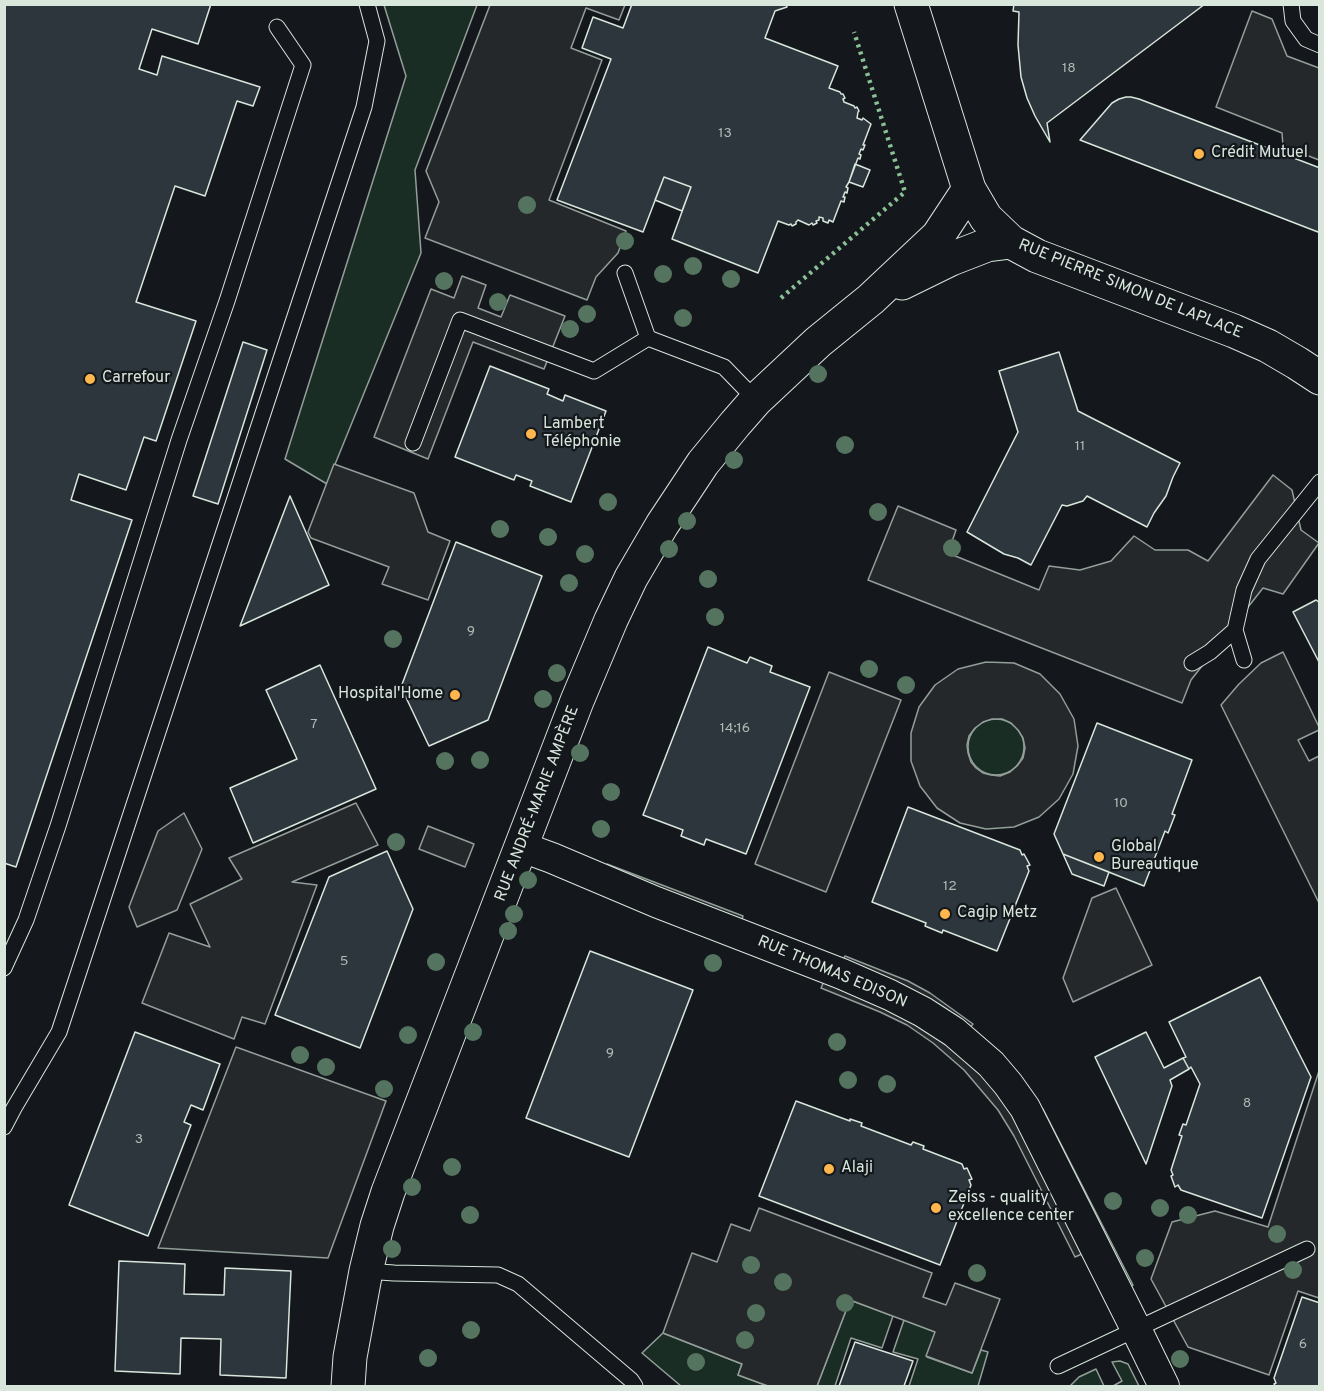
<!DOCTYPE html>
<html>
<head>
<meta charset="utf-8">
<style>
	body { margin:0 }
	#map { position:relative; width:1324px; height:1391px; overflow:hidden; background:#14181c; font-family:Overpass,sans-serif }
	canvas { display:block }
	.frame { position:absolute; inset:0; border:6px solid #d8e6dc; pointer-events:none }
</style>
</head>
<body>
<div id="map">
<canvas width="1324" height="1391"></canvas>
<div class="frame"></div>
</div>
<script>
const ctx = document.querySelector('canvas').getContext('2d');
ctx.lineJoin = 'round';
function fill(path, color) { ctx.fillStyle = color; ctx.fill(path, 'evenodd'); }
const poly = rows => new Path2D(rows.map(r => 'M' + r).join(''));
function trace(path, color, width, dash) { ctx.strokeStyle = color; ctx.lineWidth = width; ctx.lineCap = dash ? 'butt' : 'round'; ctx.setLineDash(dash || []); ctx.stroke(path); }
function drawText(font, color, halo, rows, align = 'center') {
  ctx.font = font + ' Overpass,sans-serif'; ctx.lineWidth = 4.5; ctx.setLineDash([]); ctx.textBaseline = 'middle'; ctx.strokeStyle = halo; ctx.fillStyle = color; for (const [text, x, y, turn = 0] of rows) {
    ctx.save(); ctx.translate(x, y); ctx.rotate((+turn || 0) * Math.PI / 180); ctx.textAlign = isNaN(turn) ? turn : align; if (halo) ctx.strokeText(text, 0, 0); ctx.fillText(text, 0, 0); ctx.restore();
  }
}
const green = poly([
	[384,5,477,5,415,170,421,253,327,484,285,459,406,76,384,5],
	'968 747a28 28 0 1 1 56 0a28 28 0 1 1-56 0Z',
	[850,1300,893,1316,882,1348,851,1338,835,1386,817,1386,850,1300],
	[904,1320,936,1332,927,1357,972,1373,981,1350,988,1352,978,1386,909,1386,918,1359,893,1352,904,1320],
	[663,1333,742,1364,738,1375,768,1386,681,1386,642,1353,663,1333],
	[1120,1361,1128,1364,1139,1386,1113,1386,1122,1381,1112,1362,1120,1361],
	[1096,1369,1104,1386,1070,1386,1079,1377,1096,1369]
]);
const parking = poly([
	[490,5,625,5,619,20,586,8,571,48,602,60,549,200,626,231,618,253,596,277,587,300,425,238,439,202,426,171,490,5],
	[1252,11,1272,19,1287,56,1319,68,1319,160,1283,146,1282,133,1216,107,1252,11],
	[462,276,486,285,478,308,501,317,510,295,565,316,544,369,473,342,428,459,374,437,431,289,454,298,462,276],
	[334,464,414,493,428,532,450,541,428,600,382,584,389,567,311,538,308,532,334,464],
	[1273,475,1292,490,1301,530,1319,543,1283,594,1263,588,1191,680,1182,703,868,580,898,506,956,530,948,553,1039,590,1049,566,1080,570,1111,561,1134,536,1155,550,1188,550,1208,561,1273,475],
	[1283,652,1319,727,1319,730,1298,740,1309,761,1319,756,1319,903,1221,705,1239,684,1261,663,1283,652],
	[986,662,1014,663,1040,674,1060,694,1074,719,1078,746,1073,774,1059,799,1039,817,1014,827,986,829,960,823,937,808,920,786,911,761,911,733,919,707,935,685,958,669,986,662],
	[992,719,1002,719,1011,723,1018,730,1023,738,1025,748,1023,758,1017,766,1010,772,1000,776,991,775,983,773,976,768,971,762,968,753,967,745,969,736,975,728,983,722,992,719],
	[829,672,901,700,826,892,755,864,829,672],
	[356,803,378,845,292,882,317,885,265,1024,242,1017,234,1039,142,1003,169,933,210,947,190,904,242,879,229,858,356,803],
	[184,813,202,849,177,910,137,927,129,907,158,831,184,813],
	[428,826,474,844,465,867,419,849,428,826],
	[607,864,743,916,740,925,603,873,607,864],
	[1116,888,1152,965,1073,1002,1063,978,1092,898,1116,888],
	[845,956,908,981,930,993,973,1024,966,1032,841,964,845,956],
	[825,979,884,1002,970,1061,1007,1105,1084,1253,1075,1257,1014,1136,998,1110,964,1070,933,1043,907,1025,880,1012,821,988,825,979],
	[236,1047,386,1101,328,1258,158,1248,236,1047],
	[1319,1071,1319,1298,1298,1291,1269,1375,1188,1347,1151,1279,1172,1222,1215,1211,1268,1227,1319,1071],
	[1043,1109,1133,1285,1125,1290,1035,1114,1043,1109],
	[759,1208,932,1273,923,1297,946,1305,955,1283,1000,1299,972,1373,926,1356,935,1332,850,1300,817,1386,768,1386,738,1375,742,1364,663,1333,692,1253,717,1262,731,1224,750,1231,759,1208]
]);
const building = poly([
	[4,4,211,4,198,44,152,29,139,69,157,75,162,56,260,87,253,106,237,101,205,196,175,186,136,302,196,321,156,441,144,437,126,490,79,474,71,500,132,520,16,867,4,863,4,4],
	[632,4,786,4,787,7,775,11,765,38,838,66,829,88,840,92,841,94,843,94,845,98,843,99,844,102,854,106,855,108,857,107,859,111,858,112,857,118,862,120,863,118,871,124,863,145,865,145,863,150,861,149,859,154,861,155,860,159,858,158,849,182,846,187,848,188,847,193,845,192,843,197,845,197,844,202,841,201,833,222,829,220,828,223,823,221,823,218,819,217,819,220,816,221,817,223,813,225,812,223,809,225,798,220,796,222,796,224,792,226,791,224,789,225,778,221,758,273,672,239,691,187,664,177,643,232,557,200,611,59,582,48,593,17,623,28,632,4],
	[1014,4,1205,4,1047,123,1050,142,1035,116,1027,98,1021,77,1018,45,1019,12,1013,11,1014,4],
	[1126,97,1131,97,1139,99,1320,168,1320,228,1318,232,1080,140,1112,103,1119,99,1126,97],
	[855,164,870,170,863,187,849,182,855,164],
	[664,177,691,187,682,211,655,200,664,177],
	[243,342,267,350,218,504,193,496,243,342],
	[1059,352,1078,411,1180,463,1173,477,1166,496,1154,513,1147,527,1087,496,1083,501,1067,506,1062,505,1031,565,1018,558,1004,554,967,532,1018,432,999,371,1059,352],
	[490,366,549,389,547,394,563,401,565,395,606,411,571,502,530,486,532,481,516,475,514,480,455,457,490,366],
	[290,496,329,585,240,626,290,496],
	[456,542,542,576,488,720,429,746,401,687,456,542],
	[1316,600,1320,603,1320,664,1293,612,1316,600],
	[708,647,747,663,750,657,772,666,770,672,810,687,746,854,706,839,704,845,681,836,683,830,643,815,708,647],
	[320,665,376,789,253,843,230,788,297,759,266,690,320,665],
	[1097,723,1192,760,1172,814,1175,815,1168,833,1165,831,1144,886,1063,854,1054,834,1097,723],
	[908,807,1020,850,1022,855,1024,854,1030,865,1027,866,1029,871,997,951,943,930,942,933,925,926,926,923,872,902,908,807],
	[387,851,413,909,360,1048,275,1015,329,877,387,851],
	[1063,854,1109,872,1104,886,1072,874,1063,854],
	[590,951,693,990,629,1157,526,1118,590,951],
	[1260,977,1311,1077,1262,1218,1181,1190,1178,1185,1175,1187,1171,1176,1173,1175,1171,1170,1182,1136,1179,1135,1183,1124,1186,1125,1200,1084,1191,1067,1189,1069,1183,1058,1186,1057,1169,1022,1260,977],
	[135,1032,220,1064,203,1110,191,1105,184,1122,191,1125,148,1236,69,1205,135,1032],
	[1146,1032,1164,1068,1183,1058,1189,1069,1170,1080,1172,1086,1146,1164,1095,1057,1146,1032],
	[796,1101,850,1121,850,1119,862,1123,861,1126,911,1145,913,1142,924,1146,923,1149,962,1164,964,1169,967,1168,972,1179,969,1180,971,1185,940,1265,759,1196,796,1101],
	[119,1261,185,1264,184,1294,224,1295,225,1268,291,1271,286,1378,220,1375,221,1339,181,1338,180,1374,115,1371,119,1261],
	[1302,1297,1320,1303,1320,1386,1275,1386,1274,1384,1276,1383,1274,1378,1302,1297],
	[855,1342,913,1361,904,1386,839,1386,855,1342]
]);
const lane = poly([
	[1291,4,1293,21,1306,39,1320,45],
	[625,273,648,338],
	[413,443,460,320,594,371,648,338,724,367,756,400],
	[1235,630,1244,660],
	[1192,663,1210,652,1235,630,1244,590,1258,559,1320,482],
	[4,968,26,920,58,826,179,440,227,301,303,65,277,27],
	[4,1127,14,1108,59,1032,364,107,377,41,367,4],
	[366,1271,394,1273,498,1275,518,1284,631,1380,635,1386],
	[1058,1366,1307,1249]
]);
const street = poly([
	[522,847,552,858,656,902,842,974,890,995,923,1012,954,1032,991,1064,1008,1084,1025,1108,1136,1329,1164,1386]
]);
const secondary = poly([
	[911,4,969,189,986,218,1011,242,1037,256,1234,331,1268,346,1297,363,1320,378],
	[902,283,951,259,987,245,1011,242],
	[348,1386,350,1357,366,1271,377,1226,388,1192,577,701,611,620,631,578,662,525,703,463,735,424,756,400,818,342,871,299,938,236,969,189]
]);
const hedge = poly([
	[781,298,905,192,854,32]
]);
const trees = [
	[527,205],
	[625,241],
	[693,266],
	[663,274],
	[731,279],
	[444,281],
	[498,302],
	[587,314],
	[683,318],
	[570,329],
	[818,374],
	[845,445],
	[734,460],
	[608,502],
	[878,512],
	[687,521],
	[500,529],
	[548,537],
	[952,548],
	[669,549],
	[585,554],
	[708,579],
	[569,583],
	[715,617],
	[393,639],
	[869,669],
	[557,673],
	[906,685],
	[543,699],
	[580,753],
	[480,760],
	[445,761],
	[611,792],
	[601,829],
	[396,842],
	[528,880],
	[514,914],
	[508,931],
	[436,962],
	[713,963],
	[473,1032],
	[408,1035],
	[837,1042],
	[300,1055],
	[326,1067],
	[848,1080],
	[887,1084],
	[384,1089],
	[452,1167],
	[412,1187],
	[1113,1201],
	[1160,1208],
	[470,1215],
	[1188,1215],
	[1277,1234],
	[392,1249],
	[1145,1258],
	[751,1265],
	[1293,1270],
	[977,1273],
	[783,1282],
	[845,1303],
	[756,1313],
	[471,1330],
	[745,1340],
	[428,1358],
	[1180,1359],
	[696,1362]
];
const markers = [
	[1199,154,6,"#ffb74d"],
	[90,379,6,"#ffb74d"],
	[531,434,6,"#ffb74d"],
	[455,695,6,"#ffb74d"],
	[1099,857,6,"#ffb74d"],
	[945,914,6,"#ffb74d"],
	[829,1169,6,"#ffb74d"],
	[936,1208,6,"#ffb74d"]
];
const numberNames = [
	["18",1069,69],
	["13",725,134],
	["11",1080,447],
	["9",471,632],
	["7",314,725],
	["14;16",735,729],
	["10",1121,804],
	["12",950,887],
	["5",344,962],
	["9",610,1054],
	["8",1247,1104],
	["3",139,1140],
	["6",1303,1345]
];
const poiNames = [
	["Crédit Mutuel",1211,154],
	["Carrefour",102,379],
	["Lambert",543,425],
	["Téléphonie",543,443],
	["Hospital'Home",443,695,"right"],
	["Global",1111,848],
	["Bureautique",1111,866],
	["Cagip Metz",957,914],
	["Alaji",841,1169],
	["Zeiss - quality",948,1199],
	["excellence center",948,1217]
];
const streetNames = [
	["RUE PIERRE SIMON DE LAPLACE",1130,290,22],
	["RUE ANDRÉ-MARIE AMPÈRE",538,804,-69],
	["RUE THOMAS EDISON",832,973,23]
];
fill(green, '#1a2d24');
trace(green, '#939e99', 1.5);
fill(parking, '#24282b');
trace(parking, '#939e99', 1.5);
fill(building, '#2c363c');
trace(building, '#d8e6dc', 1.5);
trace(lane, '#d8e6dc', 17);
trace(street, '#d8e6dc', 32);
trace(secondary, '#d8e6dc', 35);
trace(lane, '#14181c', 15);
trace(street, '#14181c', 30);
trace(secondary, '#14181c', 33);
trace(hedge, '#8ac095', 4.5, [3, 4.5]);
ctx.fillStyle = '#55745f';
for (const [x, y] of trees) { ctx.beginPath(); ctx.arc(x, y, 9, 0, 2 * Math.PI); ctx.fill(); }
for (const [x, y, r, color] of markers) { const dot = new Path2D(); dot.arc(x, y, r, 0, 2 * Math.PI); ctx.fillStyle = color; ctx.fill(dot); trace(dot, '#14181c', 2); }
drawText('14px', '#adbab4', null, numberNames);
drawText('16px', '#d8e6dc', '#14181c', poiNames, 'left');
drawText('16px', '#d8e6dc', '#14181c', streetNames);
</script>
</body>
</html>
